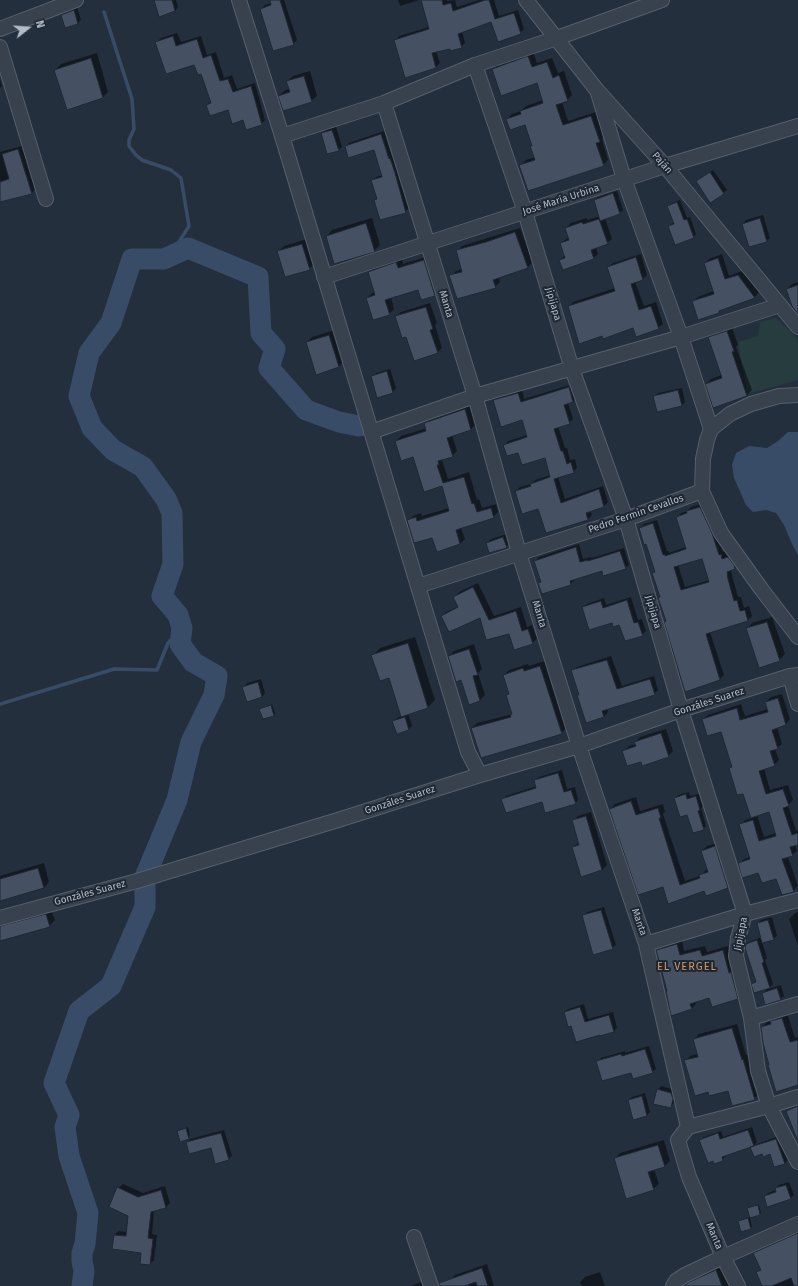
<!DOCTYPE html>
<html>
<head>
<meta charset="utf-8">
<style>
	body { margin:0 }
	#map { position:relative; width:798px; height:1286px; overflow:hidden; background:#242f3e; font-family:"Fira Sans",sans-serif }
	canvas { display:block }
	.north { position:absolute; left:8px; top:8px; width:40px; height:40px; -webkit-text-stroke:3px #1d2633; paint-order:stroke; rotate:73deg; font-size:11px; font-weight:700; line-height:16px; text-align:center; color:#b4bcc9 }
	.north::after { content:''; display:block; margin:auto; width:14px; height:18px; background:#b4bcc9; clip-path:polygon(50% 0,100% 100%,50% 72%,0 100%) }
</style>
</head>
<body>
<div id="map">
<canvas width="798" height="1286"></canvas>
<div class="north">N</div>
</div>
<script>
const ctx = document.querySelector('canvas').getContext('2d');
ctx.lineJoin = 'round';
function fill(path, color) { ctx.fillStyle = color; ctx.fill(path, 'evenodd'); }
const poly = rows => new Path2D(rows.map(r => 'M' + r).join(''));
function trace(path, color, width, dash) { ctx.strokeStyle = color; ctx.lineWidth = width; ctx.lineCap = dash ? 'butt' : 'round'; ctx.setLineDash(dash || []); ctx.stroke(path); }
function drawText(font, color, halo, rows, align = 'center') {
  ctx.font = font + ' "Fira Sans",sans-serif'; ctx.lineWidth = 4; ctx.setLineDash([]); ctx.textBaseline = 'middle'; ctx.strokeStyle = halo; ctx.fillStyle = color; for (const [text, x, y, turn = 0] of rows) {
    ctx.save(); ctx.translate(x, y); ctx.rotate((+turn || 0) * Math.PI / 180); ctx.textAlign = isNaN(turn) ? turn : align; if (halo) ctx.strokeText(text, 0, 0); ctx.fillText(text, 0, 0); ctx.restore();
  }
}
const green = poly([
	[776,318,798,339,798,380,747,394,738,342,758,336,760,322]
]);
const water = poly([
	[788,432,798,432,798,555,792,544,784,525,776,513,766,510,753,512,746,505,734,478,732,465,736,453,749,446,767,448,778,441]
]);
const shadow = poly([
	[155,0,176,0,178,7,175,11],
	[271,0,284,0,297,40,293,44,261,9,265,5,272,3],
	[398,0,419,0,400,6],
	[422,0,447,0,447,1,455,0,457,7,479,0,494,0,499,16,518,10,524,29,520,33,492,21,462,31,465,43,461,47,450,47,436,51,440,63,436,67,406,76,395,41,399,36,429,27],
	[77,7,81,20,78,23,62,15,65,12],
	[177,33,181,42,201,36,207,55,216,52,224,78,232,75,237,89,255,83,265,120,261,124,243,119,229,109,207,105,211,101,202,73,195,63,157,42,161,38],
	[533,52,537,63,552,58,558,73,564,71,572,95,567,100,562,102,568,121,596,112,604,136,602,139,608,160,603,165,521,165,526,160,535,157,531,147,533,145,525,124,507,119,512,114,521,111,526,106,543,100,537,82,493,69,498,64],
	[97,53,108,92,102,98,55,70,61,64],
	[310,71,317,96,311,101,279,96,285,90,290,89,287,81,293,76],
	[0,79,2,86,0,88],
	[336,127,342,147,338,150,322,134,326,130],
	[384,131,392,156,394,156,398,169,409,208,405,212,375,200,377,198,372,181,376,177,383,175,375,148,346,146,349,143],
	[22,146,35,189,32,193,0,201,0,152],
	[713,170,727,190,723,193,697,181],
	[617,191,623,210,619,213,605,218,612,239,607,243,596,247,598,254,593,259,560,260,565,255,561,243,569,237,566,228,571,223,587,218,587,220,600,216,595,200,598,197],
	[680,200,687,218,690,217,696,234,693,237,669,226,674,222,669,206,672,203],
	[763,215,770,238,766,241,743,224,746,220],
	[372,218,380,245,374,251,327,236,332,230],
	[520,228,533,262,528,267,499,277,500,282,495,287,451,276,456,271,462,269,457,251,462,246],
	[307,239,314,264,309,269,278,252,284,246],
	[641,254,647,275,643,279,635,282,644,306,656,302,663,324,658,328,633,327,602,335,569,307,573,302,615,288,608,267,613,263],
	[722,254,729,276,742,271,759,292,755,297,722,308,719,312,693,301,698,297,714,291,705,263,709,259],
	[429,256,439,290,434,295,418,288,391,297,394,309,389,314,367,298,372,293,375,292,369,272,374,267,402,258,403,264],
	[798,282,798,301,787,289,792,284],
	[430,303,437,323,435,325,442,348,437,353,407,336,396,316,401,312],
	[732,327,738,345,736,347,752,390,747,395,706,384,711,379,722,375,710,337,715,332],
	[335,330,344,361,339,366,307,342,312,337],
	[390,369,396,388,393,392,378,396,372,377,376,373],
	[573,384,577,398,573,402,568,403,573,419,569,423,558,426,565,448,567,448,570,460,575,459,577,468,573,472,558,477,565,499,603,486,608,502,604,506,590,510,592,515,588,519,539,508,516,491,520,487,531,484,535,480,551,475,545,457,519,452,505,445,508,441,528,435,523,419,494,400,498,396,522,389,524,399],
	[682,388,685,402,682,405,658,411,654,397,658,393],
	[470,404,476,424,471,429,452,435,457,451,452,456,442,460,448,479,469,472,477,500,479,499,482,508,496,504,498,512,493,517,461,528,465,539,460,544,433,536,408,521,413,516,421,513,422,516,449,508,443,485,414,456,396,441,401,436,427,428,425,423,430,418],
	[704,503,715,529,723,552,725,551,726,555,732,553,739,564,735,568,731,570,732,575,738,597,741,597,744,608,749,606,752,616,748,620,710,632,724,675,720,679,685,690,661,597,653,573,655,571,646,543,640,528,644,524,657,520,667,551,669,551,669,553,686,547,677,517,681,513,687,511,691,507],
	[702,557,710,580,685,587,678,565],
	[507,534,510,543,506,547,487,543,491,539],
	[579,544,583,559,591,557,592,558,624,548,629,565,625,568,603,570,573,579,574,581,570,584,540,583,542,581,535,561,539,557],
	[478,583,494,616,521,607,527,627,532,625,537,639,532,643,480,616,442,616,446,612,459,606,455,597,459,592],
	[631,597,638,620,642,619,646,631,642,635,620,623,612,622,583,607,587,604,604,598,606,605],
	[772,617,785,654,779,660,747,629,752,623],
	[415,637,435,700,428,707,408,713,412,726,409,729,398,733,393,721,397,718,402,716,390,677,373,655,380,648],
	[474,644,482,669,478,673,485,695,480,700,470,704,462,679,449,656,454,651],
	[611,656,622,686,654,676,658,690,654,694,607,709,608,712,604,717,578,696,580,694,572,671,577,667],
	[545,661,566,728,561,733,472,728,477,723,513,714,507,695,509,693,504,675,509,670,528,664,529,666],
	[261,679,265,693,262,697,248,701,244,687,247,683],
	[782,694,790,719,786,724,777,727,782,744,775,749,779,760,774,765,764,768,770,790,788,785,793,800,788,805,796,831,798,830,798,843,795,844,797,851,792,855,788,857,798,886,793,891,777,877,739,864,744,859,750,857,740,825,745,820,752,818,744,792,730,768,732,766,721,730,703,719,708,715,741,704,745,716,768,709,766,702,771,697],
	[769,811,776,833,764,837,757,815],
	[272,704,275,713,274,715,261,709],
	[666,729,673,751,668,756,641,760,624,751,629,746,636,744,635,742,640,737],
	[562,770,567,789,575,787,578,800,575,804,503,800,506,796,537,786,535,780,539,777],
	[689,792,690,796,699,794,703,806,701,808,706,826,703,829,675,799,678,795],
	[636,797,640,811,663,804,665,812,663,814,685,881,700,876,705,871,708,869,702,851,707,846,720,842,732,883,727,887,705,889,663,886,610,809,615,804],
	[591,812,607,865,602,870,582,875,573,847,580,842,573,821,578,816],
	[44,863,49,882,44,888,0,900,0,876],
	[604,907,616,945,612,948,583,916,587,912],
	[51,910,55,920,49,926,0,940,0,919],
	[798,912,798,946,789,919,795,913],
	[772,917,777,936,773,939,762,942,767,958,765,960,773,984,768,989,781,985,784,996,780,999,763,993,768,988,753,984,756,980,747,944,751,941,762,937,758,923,761,920],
	[682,940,684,951,705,946,707,952,728,946,742,993,737,998,710,997,695,1002,696,1004,691,1009,667,991,668,990,657,950,662,946],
	[584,1004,588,1019,613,1012,617,1028,614,1031,572,1025,565,1012,568,1009],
	[787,1013,795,1038,798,1037,798,1084,770,1064,762,1027,767,1022,773,1020,777,1016],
	[737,1024,746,1055,748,1055,759,1094,754,1099,728,1090,709,1091,686,1061,690,1056,698,1054,694,1039,699,1034],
	[649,1046,656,1069,652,1072,632,1072,598,1062,601,1058,625,1051,625,1053],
	[661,1086,675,1090,676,1095,674,1103,670,1107,658,1090],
	[645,1093,650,1112,647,1115,629,1100,632,1097],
	[798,1104,798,1134,788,1111,792,1107],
	[188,1127,190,1136,181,1140,178,1131],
	[752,1127,757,1142,754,1145,779,1136,788,1160,785,1163,775,1166,771,1153,763,1153,752,1148,754,1145,725,1155,726,1156,722,1160,701,1140,704,1137,721,1131,723,1137],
	[224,1130,232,1156,228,1159,212,1147,187,1143,190,1139],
	[664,1140,670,1161,664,1166,654,1169,659,1184,653,1189,615,1158,620,1153],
	[789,1182,794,1195,790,1198,765,1196,768,1193,776,1190,776,1189,779,1185],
	[123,1184,143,1193,165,1186,170,1203,166,1207,154,1210,152,1234,157,1235,154,1260,150,1264,143,1252,114,1235,119,1231,127,1232,129,1216,118,1188],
	[759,1205,761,1213,750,1217,748,1209],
	[750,1217,752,1227,742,1230,740,1221],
	[798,1232,798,1286,763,1286,757,1273,761,1269,754,1253,758,1249],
	[487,1264,494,1286,468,1286,469,1283,461,1286,452,1286,450,1280,455,1275],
	[720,1266,728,1285,733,1282,735,1286,697,1286,695,1281,699,1276],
	[600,1272,605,1286,582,1286,580,1282,585,1277],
	[428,1280,430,1286,410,1286]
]);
const stream = poly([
	[104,12,132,99,134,129,129,140,129,146,136,155,142,160,171,170,181,178,189,226,177,245,164,259],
	[0,704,114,669,157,670,168,643,182,628]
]);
const river = poly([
	[82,1286,84,1271,82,1261,82,1253,85,1244,88,1213,69,1156,65,1127,69,1115,54,1083,79,1011,111,986,145,907,145,877,177,800,191,742,214,695,217,676,193,662,180,644,182,628,178,615,162,596,173,564,172,513,166,499,143,467,113,450,92,428,79,396,89,353,111,323,132,259,164,259,188,248,258,277,261,333,275,349,269,368,306,410,339,422,359,426]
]);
const building = poly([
	[154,0,172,0,175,11,159,17,154,0],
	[270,0,280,0,294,45,273,51,260,9,271,5,270,0],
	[421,0,442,0,443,5,451,3,453,11,485,0,489,0,495,19,514,13,521,34,498,42,491,22,458,34,462,48,450,51,450,49,432,53,436,68,405,78,394,40,429,29,421,0],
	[74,10,78,24,65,28,61,15,74,10],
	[173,36,176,46,197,39,203,58,211,55,220,81,228,79,233,92,251,86,262,125,246,130,243,120,232,124,228,110,210,116,206,105,211,103,201,74,198,75,194,65,166,74,155,42,173,36],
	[528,56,532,67,547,62,553,78,559,75,568,101,556,105,563,125,591,116,600,142,596,143,604,166,528,191,519,165,535,160,530,146,532,146,525,125,510,130,506,119,521,114,520,111,543,103,537,83,501,96,492,69,528,56],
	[91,58,103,98,67,110,54,70,91,58],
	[304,76,312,102,283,111,278,96,290,92,286,81,304,76],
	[332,130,339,151,327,154,321,133,332,130],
	[381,134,389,159,390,158,395,173,406,213,380,220,374,200,377,199,371,180,382,177,374,150,348,158,345,146,381,134],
	[18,149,32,194,0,202,0,182,9,179,2,154,18,149],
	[710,172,724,194,710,203,696,181,710,172],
	[613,193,620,214,600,221,594,200,613,193],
	[677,202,684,220,687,219,694,238,675,245,668,226,674,224,667,206,677,202],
	[760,218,767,242,749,247,742,224,760,218],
	[599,219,608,244,591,250,594,259,563,270,559,260,565,258,560,243,569,240,565,228,582,222,583,224,599,219],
	[366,223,375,252,334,264,326,236,366,223],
	[515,232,528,268,493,280,496,288,457,299,449,275,462,272,456,250,486,242,515,232],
	[302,244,310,270,285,277,277,251,302,244],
	[636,257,643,280,631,284,639,310,651,306,659,329,636,337,633,328,603,339,602,336,579,344,568,306,615,291,607,267,636,257],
	[718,258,725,279,738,275,755,298,719,311,719,313,698,320,692,301,714,294,704,263,718,258],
	[424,260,435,296,421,300,418,290,385,300,390,315,373,320,366,298,375,295,368,272,396,262,398,268,424,260],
	[798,285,798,314,792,306,786,289,798,285],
	[426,307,433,329,430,330,438,353,414,361,406,337,402,338,395,316,426,307],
	[727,331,734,351,732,352,747,396,713,408,705,384,722,378,708,337,727,331],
	[329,335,339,367,316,375,306,342,329,335],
	[387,371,393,393,377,398,371,376,387,371],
	[569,387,573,402,564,405,570,424,554,429,561,451,563,451,567,464,571,462,574,473,554,479,561,503,599,489,604,507,586,513,588,520,546,533,538,509,522,514,515,491,531,486,530,484,550,477,545,458,522,465,518,453,507,456,503,445,527,437,522,420,501,427,493,400,518,393,521,402,569,387],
	[678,390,682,406,657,412,653,396,678,390],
	[465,409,471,430,447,438,453,457,438,461,439,465,437,465,443,483,464,477,472,504,474,503,477,512,491,508,494,518,456,530,460,544,437,552,432,538,414,543,407,520,416,517,417,521,449,511,442,486,424,492,413,457,401,461,395,441,426,431,424,423,465,409],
	[700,507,712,533,719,555,721,554,722,559,728,557,734,565,735,569,727,572,728,579,734,601,737,600,740,611,745,610,748,621,706,634,720,680,685,692,664,622,666,621,658,598,660,597,652,573,655,572,646,544,644,545,639,528,653,523,663,555,665,554,665,556,686,549,676,517,687,513,686,511,700,507],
	[702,559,709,582,681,590,674,567,702,559],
	[503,537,507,548,489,553,486,543,503,537],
	[576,547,580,562,588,560,588,561,620,551,626,569,603,576,602,571,570,581,571,585,542,594,538,583,541,582,534,561,576,547],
	[473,587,489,620,516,611,522,631,528,629,533,644,514,650,509,634,486,640,480,618,449,632,441,616,458,607,453,597,473,587],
	[627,600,634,623,638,622,643,636,625,641,619,625,613,627,612,623,589,630,582,607,601,601,603,608,627,600],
	[767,622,780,661,759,668,746,628,767,622],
	[408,643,428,708,401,717,389,678,380,681,371,655,408,643],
	[469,649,478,675,473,676,480,701,469,705,461,680,456,682,448,656,469,649],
	[607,660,617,689,650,679,655,695,602,711,604,717,586,723,577,695,579,695,571,670,607,660],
	[540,666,562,734,481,758,471,728,511,717,510,715,512,714,506,695,509,694,503,675,523,668,524,671,540,666],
	[258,682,262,697,247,702,242,687,258,682],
	[778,698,786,725,772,730,778,749,770,751,775,766,759,771,766,794,783,789,789,806,783,808,792,835,798,833,798,845,790,847,793,856,782,859,794,892,782,895,776,879,762,883,758,873,742,878,738,863,750,859,739,824,753,820,759,841,776,836,769,812,751,818,743,794,737,795,729,768,732,767,721,732,707,736,702,719,737,708,740,720,768,712,765,702,778,698],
	[271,705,274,716,263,719,259,709,271,705],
	[405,717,409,730,397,734,392,721,405,717],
	[661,733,669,757,642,766,641,762,627,766,622,751,636,746,634,742,661,733],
	[558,773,564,792,571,790,576,804,545,813,542,802,506,813,501,799,536,788,534,780,558,773],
	[686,794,687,799,696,796,700,810,698,811,704,830,693,833,687,815,680,817,674,798,686,794],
	[631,801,636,815,658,808,661,818,659,818,680,885,700,878,699,875,708,872,701,851,715,846,728,888,706,896,704,891,668,904,663,887,638,895,609,809,631,801],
	[586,816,602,870,581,877,572,847,579,845,572,820,586,816],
	[38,868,44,888,0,901,0,879,38,868],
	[601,910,613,949,593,955,582,915,601,910],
	[46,914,50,927,0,941,0,926,46,914],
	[768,920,774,940,762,943,757,923,768,920],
	[757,940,764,962,762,963,770,988,754,993,751,984,756,982,745,948,746,944,757,940],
	[677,944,680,955,700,950,702,956,723,950,729,973,731,972,738,999,712,1007,709,998,690,1004,692,1009,671,1016,666,991,667,991,656,950,677,944],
	[777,988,781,1000,765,1005,762,993,777,988],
	[580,1007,585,1022,609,1015,614,1032,600,1036,600,1035,576,1042,571,1026,568,1027,564,1012,580,1007],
	[782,1018,790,1042,798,1040,798,1085,776,1092,768,1065,769,1065,763,1043,761,1027,771,1024,770,1021,782,1018],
	[732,1028,742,1060,743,1059,755,1100,732,1106,728,1091,709,1096,708,1092,695,1096,684,1060,698,1057,693,1039,732,1028],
	[645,1049,653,1073,633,1079,631,1073,602,1081,596,1061,621,1054,622,1056,645,1049],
	[657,1089,671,1093,673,1099,671,1108,653,1104,657,1089],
	[642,1096,647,1116,633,1120,628,1100,642,1096],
	[798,1106,798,1139,797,1139,786,1111,798,1106],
	[186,1128,189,1139,180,1142,177,1131,186,1128],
	[748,1130,754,1146,722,1157,723,1161,714,1164,713,1161,708,1163,699,1140,718,1133,720,1139,748,1130],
	[221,1133,229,1160,215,1164,211,1148,189,1154,186,1142,221,1133],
	[776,1139,785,1164,774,1167,770,1154,763,1157,762,1154,754,1157,750,1147,776,1139],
	[658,1145,665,1167,648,1172,654,1190,626,1199,614,1158,658,1145],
	[786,1185,791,1199,767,1207,764,1196,776,1192,775,1188,786,1185],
	[117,1187,138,1197,161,1190,166,1208,151,1212,148,1238,153,1239,150,1265,140,1264,141,1253,112,1249,114,1235,126,1236,128,1216,109,1207,117,1187],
	[758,1205,760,1215,750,1218,747,1208,758,1205],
	[748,1218,751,1229,741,1232,738,1221,748,1218],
	[798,1233,798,1286,794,1286,791,1278,772,1286,762,1286,756,1272,761,1270,753,1253,798,1233],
	[482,1268,488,1286,477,1286,476,1282,464,1286,439,1286,439,1283,482,1268],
	[716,1270,722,1286,684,1286,689,1282,716,1270]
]);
const minor = poly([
	[239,0,282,136,468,752,480,775],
	[526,0,596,89,665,166,798,327],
	[0,29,76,0],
	[0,47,46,199],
	[475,65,525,212,572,369,626,519,681,710,745,914,738,938,736,956,751,1018,758,1071,769,1106,798,1162],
	[598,93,624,179,681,337,711,429],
	[384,103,475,396,519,553,579,746,646,944,688,1127],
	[282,136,384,103,475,65,557,38,662,0],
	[324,277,665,166,798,126],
	[798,395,779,396,751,404,730,414,711,429,707,440,703,459,702,491,721,533,762,590,798,637],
	[371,432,475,396,681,337,780,305],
	[418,586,626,519,702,491],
	[790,676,798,704],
	[0,918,137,881,338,820,480,775,579,746,681,710,790,676,798,675],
	[646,944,745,914,798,900],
	[751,1018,798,1004],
	[414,1237,431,1286],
	[673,1286,676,1281,685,1275,723,1257,798,1224],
	[738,1286,723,1257,689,1177,678,1140,688,1127,769,1106,798,1097]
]);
const streetNames = [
	["Paján",662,163,49],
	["José María Urbina",561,200,-18],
	["Manta",446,304,73],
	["Jipijapa",553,304,74],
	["Pedro Fermin Cevallos",636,514,-19],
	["Jipijapa",653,612,74],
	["Manta",539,614,73],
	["Gonzáles Suarez",709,702,-18],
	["Gonzáles Suarez",400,800,-18],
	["Gonzáles Suarez",90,893,-15],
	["Manta",639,922,71],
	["Jipijapa",741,934,-79],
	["Manta",714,1236,67]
];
const neighbourhoodNames = [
	["EL VERGEL",687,967]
];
fill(green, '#263c3f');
fill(water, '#394c67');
fill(shadow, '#0007');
trace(stream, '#394c67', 3.5);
trace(river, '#394c67', 21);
fill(building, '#455162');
trace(building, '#1f2835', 1);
trace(minor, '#565f6c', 16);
trace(minor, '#38414e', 14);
drawText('10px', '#b4bcc9', '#1d2633', streetNames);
ctx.letterSpacing = '1px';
drawText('11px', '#d59563', '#1d2633', neighbourhoodNames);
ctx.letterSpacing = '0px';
</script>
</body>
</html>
